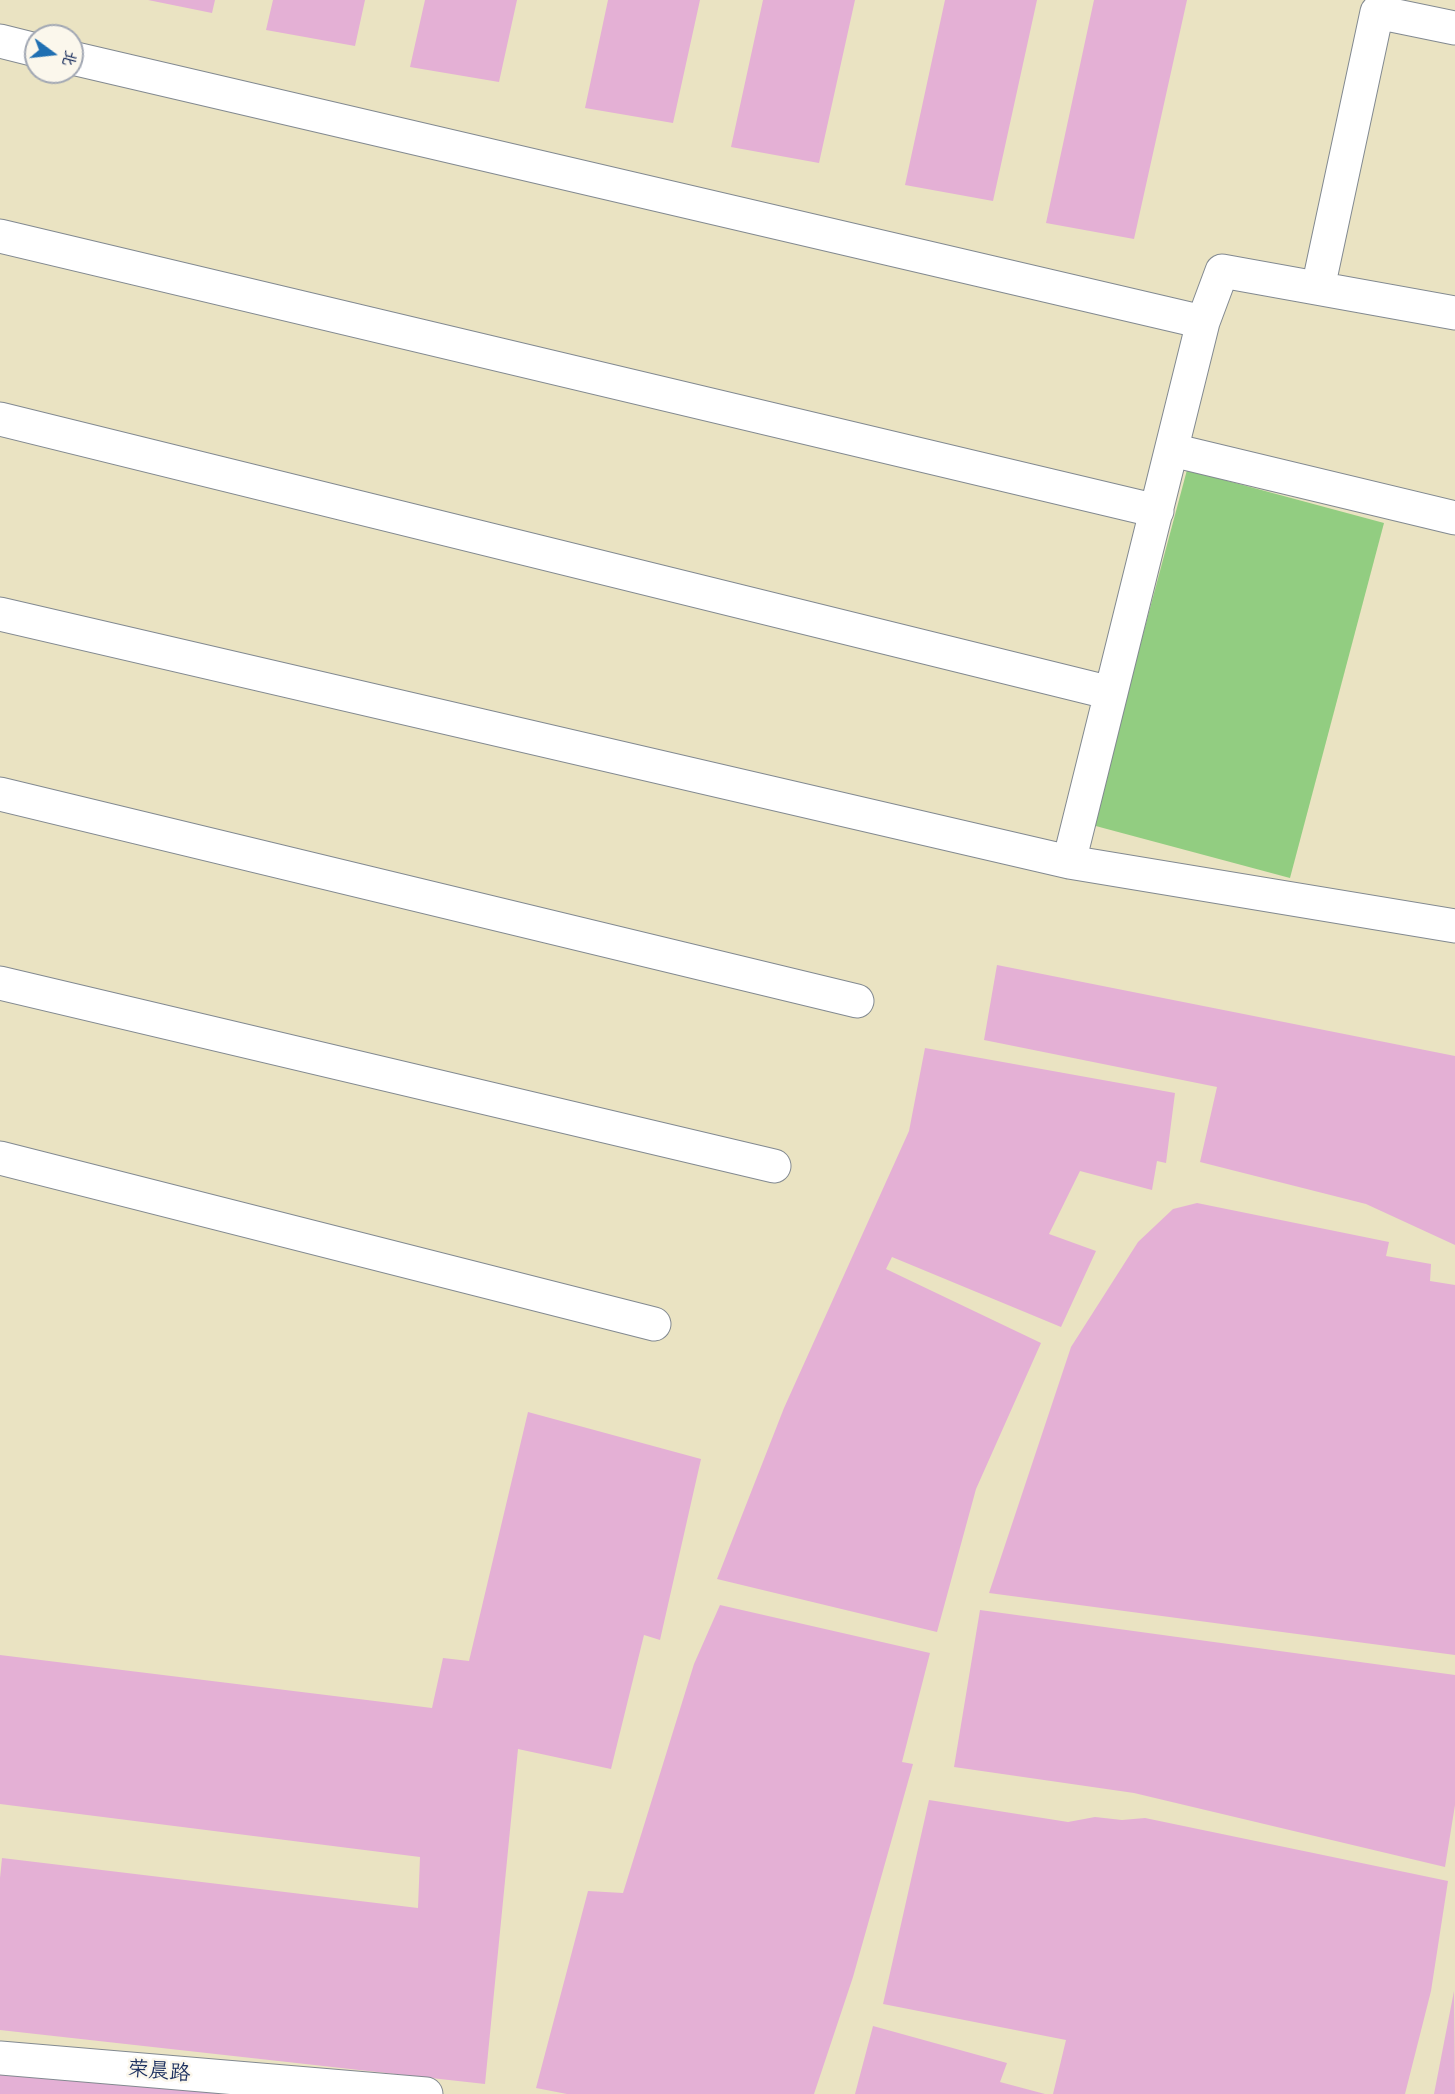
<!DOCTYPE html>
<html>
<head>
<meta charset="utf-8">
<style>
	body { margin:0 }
	#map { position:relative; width:1455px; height:2094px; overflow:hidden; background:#eae3c2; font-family:Sriracha,"LXGW WenKai TC",sans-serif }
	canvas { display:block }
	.north { position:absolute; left:24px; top:24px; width:60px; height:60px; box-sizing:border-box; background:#fbf7ec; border:2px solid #a1a7b3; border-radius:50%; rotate:105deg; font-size:16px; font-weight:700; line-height:24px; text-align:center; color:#1b2f5e }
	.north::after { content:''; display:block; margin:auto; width:21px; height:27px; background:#1f6fb2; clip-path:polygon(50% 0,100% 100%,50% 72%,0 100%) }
</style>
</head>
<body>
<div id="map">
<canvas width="1455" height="2094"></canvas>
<div class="north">北</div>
</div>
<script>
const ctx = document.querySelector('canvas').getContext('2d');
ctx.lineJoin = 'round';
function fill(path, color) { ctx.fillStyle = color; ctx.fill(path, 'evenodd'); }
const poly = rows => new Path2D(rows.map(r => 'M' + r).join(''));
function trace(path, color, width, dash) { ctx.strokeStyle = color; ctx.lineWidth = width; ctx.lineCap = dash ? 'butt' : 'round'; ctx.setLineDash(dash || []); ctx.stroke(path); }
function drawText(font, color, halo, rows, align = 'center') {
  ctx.font = font + ' Sriracha,"LXGW WenKai TC",sans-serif'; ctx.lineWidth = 5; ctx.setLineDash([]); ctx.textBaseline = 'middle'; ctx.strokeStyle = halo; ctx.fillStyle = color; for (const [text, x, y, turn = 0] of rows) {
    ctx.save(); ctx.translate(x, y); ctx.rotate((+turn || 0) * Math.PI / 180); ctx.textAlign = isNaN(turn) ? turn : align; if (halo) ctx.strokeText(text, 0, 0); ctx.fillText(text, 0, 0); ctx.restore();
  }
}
const green = poly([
	[1187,470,1384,523,1290,878,1092,825]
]);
const building = poly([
	[148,0,215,0,212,13],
	[273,0,365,0,355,46,266,30],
	[425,0,517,0,499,82,410,67],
	[608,0,700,0,673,123,585,108],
	[763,0,855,0,819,163,731,147],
	[945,0,1037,0,993,201,905,185],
	[1094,0,1187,0,1134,239,1046,223],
	[997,965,1455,1056,1455,1245,1366,1204,1200,1162,1217,1087,984,1040],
	[925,1048,1175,1093,1166,1163,1157,1161,1152,1190,1080,1171,1049,1234,1096,1251,1061,1327,892,1257,886,1269,1041,1343,976,1489,937,1632,717,1579,784,1408,909,1131],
	[1197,1203,1389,1242,1386,1256,1431,1264,1430,1281,1455,1285,1455,1655,989,1593,1071,1347,1138,1242,1173,1209],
	[528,1412,701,1459,660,1640,644,1635,611,1769,518,1749,485,2084,0,2030,0,1878,2,1858,418,1908,420,1857,0,1804,0,1655,432,1708,443,1658,469,1661],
	[720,1605,930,1653,902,1762,913,1764,853,1977,814,2094,567,2094,536,2088,588,1891,623,1893,694,1664],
	[980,1610,1455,1675,1455,1805,1445,1867,1134,1793,954,1767],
	[929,1800,1068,1822,1095,1817,1122,1820,1145,1818,1448,1881,1431,1991,1405,2094,1053,2094,1066,2040,883,2004],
	[1454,1991,1455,2094,1434,2094],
	[873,2026,1007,2063,1000,2082,1045,2094,855,2094],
	[0,2067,265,2094,0,2094]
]);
const minor = poly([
	[0,41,36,50],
	[72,58,1203,322,1222,271,1455,313],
	[0,236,1157,511],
	[1318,288,1377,12,1455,28],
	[0,419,1111,693],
	[1172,450,1455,518],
	[0,614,1069,862,1455,926],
	[0,794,857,1001],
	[1069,862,1203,322],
	[0,983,774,1166],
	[0,1158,654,1324],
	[0,2058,426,2094]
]);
const streetNames = [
	["荣晨路",159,2072,5]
];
fill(green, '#92cd81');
fill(building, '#e4b0d5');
trace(minor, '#828990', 35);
trace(minor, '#fff', 33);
drawText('21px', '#1b2f5e', '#fbf7ec', streetNames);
</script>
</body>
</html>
